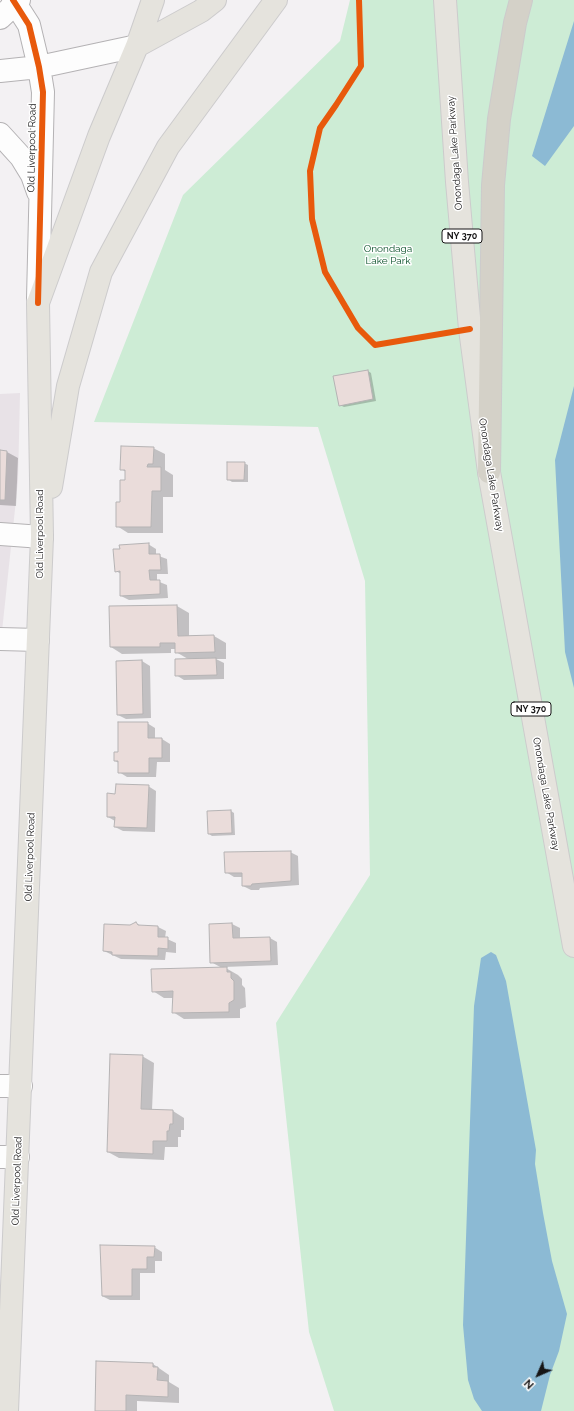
<!DOCTYPE html>
<html>
<head>
<meta charset="utf-8">
<style>
	body { margin:0 }
	#map { position:relative; width:574px; height:1411px; overflow:hidden; background:#f3f1f3; font-family:Raleway,sans-serif }
	canvas { display:block }
	.north { position:absolute; left:518px; top:1355px; width:40px; height:40px; -webkit-text-stroke:3px #fff; paint-order:stroke; rotate:225deg; font-size:11px; font-weight:700; line-height:16px; text-align:center; color:#161516 }
	.north::after { content:''; display:block; margin:auto; width:14px; height:18px; background:#161516; clip-path:polygon(50% 0,100% 100%,50% 72%,0 100%) }
</style>
</head>
<body>
<div id="map">
<canvas width="574" height="1411"></canvas>
<div class="north">N</div>
</div>
<script>
const ctx = document.querySelector('canvas').getContext('2d');
ctx.lineJoin = 'round';
function fill(path, color) { ctx.fillStyle = color; ctx.fill(path, 'evenodd'); }
const poly = rows => new Path2D(rows.map(r => 'M' + r).join(''));
function trace(path, color, width, dash) { ctx.strokeStyle = color; ctx.lineWidth = width; ctx.lineCap = dash ? 'butt' : 'round'; ctx.setLineDash(dash || []); ctx.stroke(path); }
function drawText(font, color, halo, rows, align = 'center') {
  ctx.font = font + ' Raleway,sans-serif'; ctx.lineWidth = 3; ctx.setLineDash([]); ctx.textBaseline = 'middle'; ctx.strokeStyle = halo; ctx.fillStyle = color; for (const [text, x, y, turn = 0] of rows) {
    ctx.save(); ctx.translate(x, y); ctx.rotate((+turn || 0) * Math.PI / 180); ctx.textAlign = isNaN(turn) ? turn : align; if (halo) ctx.strokeText(text, 0, 0); ctx.fillText(text, 0, 0); ctx.restore();
  }
}
const built = poly([
	[20,393,18,481,0,650,0,394]
]);
const green = poly([
	[350,0,574,0,574,1411,334,1411,309,1332,276,1023,370,875,365,581,318,427,94,422,183,195,340,41]
]);
const water = poly([
	[574,21,574,126,545,166,532,156],
	[574,386,574,688,565,652,555,460],
	[491,952,496,955,506,981,536,1150,535,1164,543,1213,552,1261,567,1314,559,1351,550,1375,541,1411,482,1411,474,1399,468,1380,463,1325,474,1006,481,958]
]);
const shadow = poly([
	[368,371,371,373,376,401,344,407,340,405],
	[153,448,165,454,165,470,173,475,173,497,163,497,163,533,128,533,117,526,126,481,126,472,121,469],
	[0,451,7,452,18,458,16,506,0,505],
	[244,463,248,465,248,482,232,482,228,479],
	[148,544,156,549,156,555,167,559,168,574,157,574,157,581,167,585,168,598,129,600,121,596,121,574,116,571,121,550],
	[177,606,189,613,189,637,214,636,226,643,226,659,216,659,224,663,224,679,184,680,176,675,188,659,176,652,176,649,171,649,171,653,122,654,111,647,110,607],
	[142,661,150,666,151,718,126,719,118,715,117,662],
	[147,723,155,728,155,739,162,739,170,744,170,762,157,762,156,777,127,777,119,772,119,763,115,761,119,753],
	[148,786,156,791,155,832,123,831,115,827,115,821,108,817,116,795],
	[231,811,234,813,235,835,212,836,209,834],
	[290,852,298,856,299,885,260,888,259,890,251,890,243,886,243,877,234,877,226,872],
	[136,923,141,926,158,927,166,931,165,938,176,943,176,953,166,952,165,960,121,959,104,951,130,926],
	[232,924,240,928,240,939,270,938,277,942,278,965,224,967,238,975,242,979,242,985,245,988,246,1007,240,1009,240,1018,184,1019,173,1012,173,998,164,998,153,991,222,968,211,962],
	[142,1056,154,1063,152,1110,173,1111,184,1118,184,1130,181,1130,181,1137,178,1137,178,1147,165,1147,164,1160,119,1158,108,1152],
	[154,1247,162,1252,162,1261,155,1261,155,1273,140,1273,140,1300,110,1300,102,1296],
	[97,1362,153,1364,169,1375,169,1382,179,1388,179,1403,137,1401,137,1411,96,1411]
]);
const building = poly([
	[368,370,373,399,339,406,333,376,368,370],
	[121,446,154,447,153,464,148,464,147,467,161,467,161,491,152,491,151,527,116,527,116,502,120,502,120,480,125,480,125,470,120,470,121,446],
	[0,450,7,451,5,500,0,500,0,450],
	[227,462,245,462,244,480,227,480,227,462],
	[149,543,149,554,160,554,161,570,149,570,150,580,160,580,160,594,120,596,120,571,115,572,113,549,120,549,119,545,149,543],
	[177,605,178,636,214,635,215,652,175,653,175,643,160,643,160,647,110,647,109,606,177,605],
	[216,658,217,675,175,676,175,659,216,658],
	[142,660,143,714,117,715,116,661,142,660],
	[118,722,148,722,148,738,162,738,162,758,149,758,149,773,118,773,118,761,114,761,114,752,118,752,118,722],
	[116,784,149,785,147,828,114,827,115,817,107,817,107,793,115,794,116,784],
	[231,810,232,833,208,834,207,811,231,810],
	[291,851,291,881,252,884,251,886,242,886,242,873,225,873,224,852,291,851],
	[136,922,138,925,158,926,158,937,168,937,168,949,158,948,158,956,112,955,112,952,103,951,104,924,130,925,136,922],
	[232,923,233,938,270,937,271,961,210,963,209,924,232,923],
	[227,967,227,972,231,972,231,978,234,981,234,1000,229,1003,229,1012,172,1013,173,991,152,992,151,969,227,967],
	[110,1054,143,1055,141,1109,173,1110,173,1124,170,1124,169,1131,167,1131,167,1141,153,1141,153,1154,107,1152,110,1054],
	[100,1245,155,1246,154,1257,147,1257,147,1269,132,1269,132,1296,102,1296,100,1245],
	[96,1361,153,1363,153,1367,158,1367,157,1380,168,1381,168,1397,126,1395,126,1411,95,1411,96,1361]
]);
const minor = poly([
	[13,0,29,25,39,67,43,92,38,298],
	[0,18,19,0],
	[0,71,39,67,137,46],
	[0,134,21,157,32,175,38,192],
	[0,534,42,537],
	[0,639,38,640],
	[0,1086,21,1086],
	[0,1157,18,1157]
]);
const major = poly([
	[445,0,457,182,470,329,489,472,574,946],
	[137,46,201,11,215,0],
	[51,487,68,386,101,272,168,147,276,0],
	[7,1411,42,537,38,303,99,136,137,46,153,0]
]);
const highway = poly([
	[489,472,493,185,499,119,515,23,521,0]
]);
const cycleway = poly([
	[13,0,29,25,39,67,43,92,38,303],
	[359,0,361,66,336,105,320,128,310,171,312,219,325,272,358,328,375,345,470,329]
]);
const shields = [
	[462,236,40],
	[531,709,40]
];
const shieldNames = [
	["NY 370",462,236],
	["NY 370",531,709]
];
const streetNames = [
	["Old Liverpool Road",32,148,-89],
	["Onondaga Lake Parkway",455,153,-94],
	["Onondaga Lake Parkway",491,475,81],
	["Old Liverpool Road",40,534,-90],
	["Onondaga Lake Parkway",546,794,80],
	["Old Liverpool Road",30,857,-88],
	["Old Liverpool Road",17,1181,-88]
];
const parkNames = [
	["Onondaga",388,249],
	["Lake Park",388,261]
];
fill(built, '#e8e2e7');
fill(green, '#cdecd5');
fill(water, '#8cbad4');
fill(shadow, '#0003');
fill(building, '#eadcda');
trace(building, '#b5b3b4', 1);
trace(minor, '#b4b2b4', 24);
trace(major, '#cccbcc', 24);
trace(highway, '#cccbcc', 24);
trace(minor, '#fdfdfd', 22);
trace(major, '#e5e3dd', 22);
trace(highway, '#d4d1c8', 22);
trace(cycleway, '#e8590c', 6);
for (const [x, y, w] of shields) { const box = new Path2D(); box.roundRect(x - w / 2, y - 7, w, 14, 3); ctx.fillStyle = '#fff'; ctx.fill(box); trace(box, '#161516', 1); }
drawText('bold 9px', '#161516', null, shieldNames);
drawText('10px', '#161516', '#fff', streetNames);
drawText('10px', '#084f28', '#fff', parkNames);
</script>
</body>
</html>
